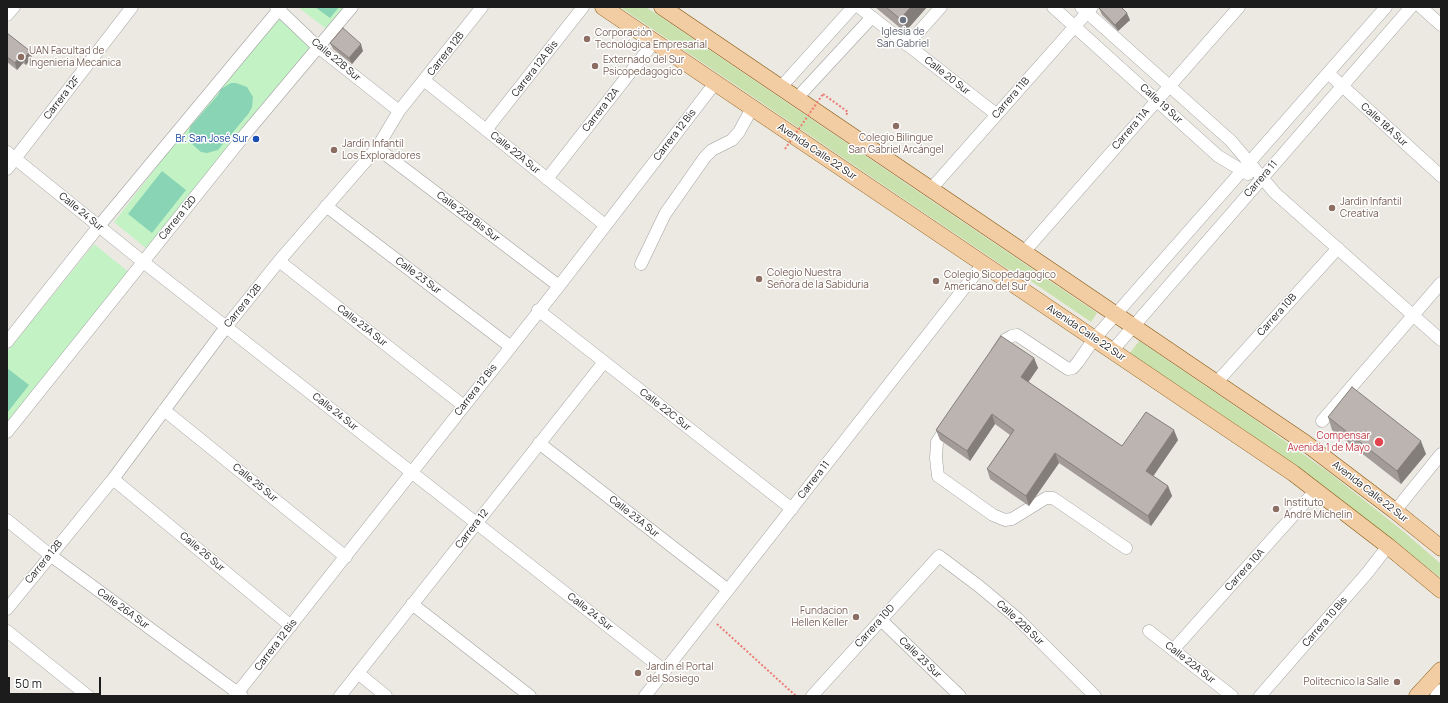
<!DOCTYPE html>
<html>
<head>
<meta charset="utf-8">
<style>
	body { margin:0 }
	#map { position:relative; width:1448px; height:703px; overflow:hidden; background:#ece9e2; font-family:Manrope,sans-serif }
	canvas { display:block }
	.frame { position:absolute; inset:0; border:8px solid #1c1c1c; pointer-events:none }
	.scale { position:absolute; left:8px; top:677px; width:93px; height:18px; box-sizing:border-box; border:2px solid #1c1c1c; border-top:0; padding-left:5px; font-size:12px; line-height:14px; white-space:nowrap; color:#1c1c1c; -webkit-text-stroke:3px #fff; paint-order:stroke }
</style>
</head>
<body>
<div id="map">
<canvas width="1448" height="703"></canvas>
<div class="frame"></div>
<div class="scale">50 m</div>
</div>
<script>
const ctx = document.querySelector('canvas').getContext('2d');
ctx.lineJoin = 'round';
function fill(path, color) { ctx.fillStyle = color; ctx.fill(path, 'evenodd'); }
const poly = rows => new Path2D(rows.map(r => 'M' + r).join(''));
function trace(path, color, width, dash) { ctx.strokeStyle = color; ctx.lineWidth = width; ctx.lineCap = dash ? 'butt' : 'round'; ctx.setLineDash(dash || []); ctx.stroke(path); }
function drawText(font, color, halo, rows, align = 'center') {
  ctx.font = font + ' Manrope,sans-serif'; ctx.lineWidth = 3; ctx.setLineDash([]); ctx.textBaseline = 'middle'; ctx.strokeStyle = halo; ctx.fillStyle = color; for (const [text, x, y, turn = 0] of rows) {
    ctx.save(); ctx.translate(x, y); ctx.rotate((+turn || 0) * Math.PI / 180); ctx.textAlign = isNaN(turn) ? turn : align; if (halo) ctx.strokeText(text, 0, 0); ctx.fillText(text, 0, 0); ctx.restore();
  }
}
const grass = poly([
	[620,7,646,7,1097,313,1091,322,1025,277,1006,268],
	[1139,341,1254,419,1331,474,1403,531,1441,564,1441,578,1331,492,1246,431,1130,353]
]);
const park = poly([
	[298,7,349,7,329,31],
	[275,14,311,47,147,249,114,222],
	[94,244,130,273,7,425,7,352]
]);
const pitch = poly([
	[315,7,339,7,330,18],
	[231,83,236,83,247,87,253,97,252,107,249,113,218,150,207,153,201,152,192,144,189,133,190,127,218,95,221,89],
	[162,171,186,190,152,233,128,214],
	[7,368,29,385,7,413]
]);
const path = poly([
	[823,94,848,112,846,115],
	[717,624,796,696]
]);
const minor = poly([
	[276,7,318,47,399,111],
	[859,7,996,114],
	[1053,7,1218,156,1248,174],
	[1081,7,1231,141,1275,193,1441,340],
	[1421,7,1441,25],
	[7,15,14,7],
	[907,45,941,7],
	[1328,73,1441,176],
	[425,81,605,225],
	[781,87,853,7],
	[797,98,872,17],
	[486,130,583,7],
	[377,148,559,286],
	[7,152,142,261,665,671],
	[7,169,132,7],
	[547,179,654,42],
	[931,189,1092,7],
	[326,206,511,347],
	[1024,252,1239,7],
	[279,261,464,406],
	[641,264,665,214,705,157,712,150,732,140,739,132,752,108],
	[538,310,792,509],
	[7,342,99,226,281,7],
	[1112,351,1411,7],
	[997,352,1005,340,1012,336,1017,335,1068,369,1073,368,1078,362,1094,339,1386,7],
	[1216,383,1338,248],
	[164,410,346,557],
	[1322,421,1441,283],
	[948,426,937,442,936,458,938,476,993,515,1005,520,1012,519,1046,498,1053,498,1126,548],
	[7,432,247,132,352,7],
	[539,443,728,590],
	[113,479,291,626],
	[1395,511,1441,454],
	[7,520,50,555,242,696],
	[412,604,530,696],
	[7,609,113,479,226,327,279,261,377,148,399,111,482,7],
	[881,620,960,696],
	[7,631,88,696],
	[1149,631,1232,696],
	[1173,650,1316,490],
	[358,673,386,696],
	[235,696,559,286,715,83],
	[340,696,604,362],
	[645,696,983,264],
	[812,696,939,556,980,587,1017,618,1095,696],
	[1260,696,1368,572,1388,546],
	[1436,696,1441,690]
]);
const major = poly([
	[603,7,1293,473,1388,546,1441,590],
	[662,7,1304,442,1395,511,1441,548],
	[1417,696,1441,670]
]);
const pathBridge = poly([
	[785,149,823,94]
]);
const wall = poly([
	[875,7,927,7,905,32],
	[1099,8,1130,20,1118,31,1102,15],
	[7,33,32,57,26,65,23,63,17,70,7,62],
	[330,43,363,51,352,64,333,49],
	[1034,358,1038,368,1028,382,1122,446,1178,440,1153,476,1168,486,1172,496,1151,526,1059,463,1029,506,990,479,987,469,1010,435,995,424,970,461,940,440,936,430],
	[1328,417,1426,454,1401,484,1332,430]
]);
const shadedWall = poly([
	[911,7,927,7,905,32,900,19],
	[1127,13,1130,20,1118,31,1115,25],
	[361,44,363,51,352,64,349,58],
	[30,51,32,57,26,65,24,59],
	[20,56,23,63,17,70,15,63],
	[1034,358,1038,368,1025,387,1021,377],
	[992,414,995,424,970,461,967,451],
	[1174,430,1178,440,1150,481,1146,471],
	[1421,441,1426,454,1401,484,1397,471],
	[1055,453,1059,463,1029,506,1026,496],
	[1168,486,1172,496,1151,526,1148,516]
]);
const building = poly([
	[886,7,911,7,900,19,886,7],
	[1100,7,1121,7,1127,13,1115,25,1099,8,1100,7],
	[343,28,361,44,349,58,330,43,343,28],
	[7,33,30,51,24,59,20,56,15,63,7,57,7,33],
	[1001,336,1034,358,1021,377,1122,446,1146,412,1174,430,1146,471,1168,486,1148,516,1055,453,1026,496,987,469,1014,430,992,414,967,451,936,430,1001,336],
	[1352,387,1421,441,1397,471,1328,417,1352,387]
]);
const markers = [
	[903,20,4,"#6b7280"],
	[587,39,4,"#8d6e63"],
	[21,57,4,"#8d6e63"],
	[595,66,4,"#8d6e63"],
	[896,126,4,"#8d6e63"],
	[256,139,4,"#1a4fb4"],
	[334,150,4,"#8d6e63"],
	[1332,208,4,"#8d6e63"],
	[759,279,4,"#8d6e63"],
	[936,281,4,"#8d6e63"],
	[1379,442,5,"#e0444e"],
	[1276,509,4,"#8d6e63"],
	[856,617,4,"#8d6e63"],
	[638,673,4,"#8d6e63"],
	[1397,682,4,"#8d6e63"]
];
const worshipNames = [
	["Iglesia de",903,32],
	["San Gabriel",903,44]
];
const educationNames = [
	["Corporación",595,33],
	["Tecnológica Empresarial",595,45],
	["UAN Facultad de",29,51],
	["Ingenieria Mecanica",29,63],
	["Externado del Sur",603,60],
	["Psicopedagogico",603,72],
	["Colegio Bilingue",896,138,"center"],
	["San Gabriel Arcángel",896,150,"center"],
	["Jardín Infantil",342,144],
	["Los Exploradores",342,156],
	["Jardin Infantil",1340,202],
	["Creativa",1340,214],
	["Colegio Nuestra",767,273],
	["Señora de la Sabiduria",767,285],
	["Colegio Sicopedagogico",944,275],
	["Americano del Sur",944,287],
	["Instituto",1284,503],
	["Andre Michelin",1284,515],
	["Fundacion",848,611,"right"],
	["Hellen Keller",848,623,"right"],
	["Jardin el Portal",646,667],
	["del Sosiego",646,679],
	["Politecnico la Salle",1389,682,"right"]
];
const streetNames = [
	["Carrera 12B",446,54,-52],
	["Calle 22B Sur",336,60,40],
	["Carrera 12A Bis",535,69,-52],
	["Calle 20 Sur",947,76,38],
	["Carrera 12F",62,98,-52],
	["Carrera 11B",1011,98,-49],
	["Calle 19 Sur",1161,104,42],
	["Carrera 12A",601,110,-52],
	["Calle 18A Sur",1384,125,42],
	["Carrera 11A",1131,129,-49],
	["Carrera 12 Bis",675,135,-52],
	["Avenida Calle 22 Sur",817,152,34],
	["Calle 22A Sur",515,153,39],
	["Carrera 11",1261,179,-49],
	["Calle 24 Sur",81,212,39],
	["Calle 22B Bis Sur",468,217,37],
	["Carrera 12D",178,218,-51],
	["Calle 23 Sur",418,276,37],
	["Carrera 12B",243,306,-51],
	["Carrera 10B",1277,315,-48],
	["Calle 23A Sur",362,326,38],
	["Avenida Calle 22 Sur",1086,333,34],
	["Carrera 12 Bis",476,390,-52],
	["Calle 22C Sur",665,410,38],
	["Calle 24 Sur",335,412,38],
	["Carrera 11",814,480,-52],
	["Calle 25 Sur",255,483,39],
	["Avenida Calle 22 Sur",1370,492,38],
	["Calle 23A Sur",634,517,38],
	["Carrera 12",472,529,-52],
	["Calle 26 Sur",202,552,40],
	["Carrera 12B",44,562,-51],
	["Carrera 10A",1245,570,-48],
	["Calle 26A Sur",123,609,36],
	["Calle 24 Sur",590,612,38],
	["Carrera 10 Bis",1325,622,-49],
	["Calle 22B Sur",1020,623,43],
	["Carrera 10D",875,626,-48],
	["Carrera 12 Bis",276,645,-52],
	["Calle 23 Sur",920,658,44],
	["Calle 22A Sur",1190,663,38]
];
const transitNames = [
	["Br. San José Sur",248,139]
];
const healthNames = [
	["Compensar",1370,436],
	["Avenida 1 de Mayo",1370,448]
];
fill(grass, '#c9e2ad');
fill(park, '#c3f3c5');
fill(pitch, '#88d4b4');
trace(minor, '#a0a0a0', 13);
trace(major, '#85590f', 17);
trace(path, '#eb7c75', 2, [2, 2]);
trace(minor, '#fff', 12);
trace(major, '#f2cca2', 16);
trace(pathBridge, '#eb7c75', 2, [2, 2]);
fill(wall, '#a29b97');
fill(shadedWall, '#847e7b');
fill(building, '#bcb4b0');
trace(building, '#847e7b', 1);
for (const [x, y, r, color] of markers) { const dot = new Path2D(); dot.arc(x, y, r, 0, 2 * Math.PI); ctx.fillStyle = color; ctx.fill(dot); trace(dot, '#fff', 1.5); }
drawText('10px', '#5b616d', '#fff', worshipNames);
drawText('10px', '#785e54', '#fff', educationNames, 'left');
drawText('10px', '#1c1c1c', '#fff', streetNames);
drawText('10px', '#164399', '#fff', transitNames, 'right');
drawText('10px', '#be3a42', '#fff', healthNames, 'right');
</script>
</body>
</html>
